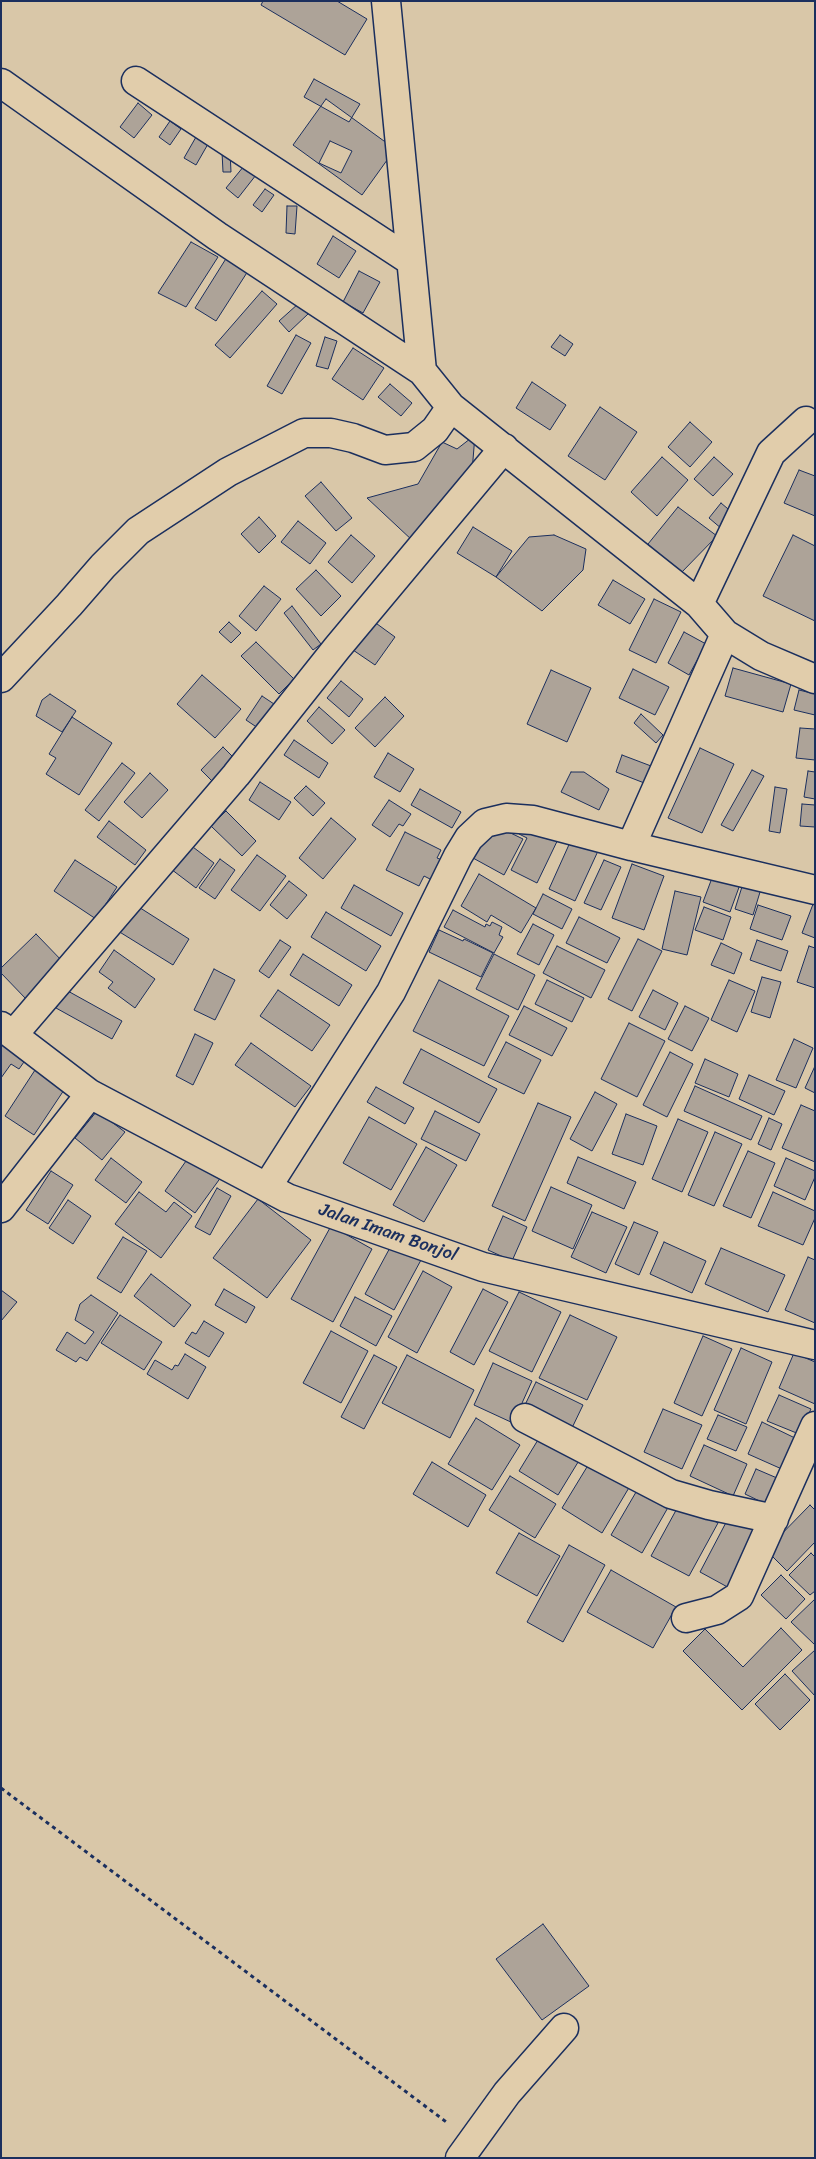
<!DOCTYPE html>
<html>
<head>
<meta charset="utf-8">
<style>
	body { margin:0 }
	#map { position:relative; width:816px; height:2159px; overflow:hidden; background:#d9c7a8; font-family:Sriracha,sans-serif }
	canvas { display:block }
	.frame { position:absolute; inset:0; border:2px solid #1b2f5e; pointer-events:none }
</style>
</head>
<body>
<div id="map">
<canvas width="816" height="2159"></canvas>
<div class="frame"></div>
</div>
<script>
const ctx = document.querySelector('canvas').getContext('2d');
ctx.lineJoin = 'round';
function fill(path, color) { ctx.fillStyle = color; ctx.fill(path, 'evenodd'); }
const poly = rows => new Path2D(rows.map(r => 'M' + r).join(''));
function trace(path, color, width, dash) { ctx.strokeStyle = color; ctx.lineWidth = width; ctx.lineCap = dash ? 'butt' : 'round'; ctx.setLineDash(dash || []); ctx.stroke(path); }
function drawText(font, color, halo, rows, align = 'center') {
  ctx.font = font + ' Sriracha,sans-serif'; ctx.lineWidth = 4; ctx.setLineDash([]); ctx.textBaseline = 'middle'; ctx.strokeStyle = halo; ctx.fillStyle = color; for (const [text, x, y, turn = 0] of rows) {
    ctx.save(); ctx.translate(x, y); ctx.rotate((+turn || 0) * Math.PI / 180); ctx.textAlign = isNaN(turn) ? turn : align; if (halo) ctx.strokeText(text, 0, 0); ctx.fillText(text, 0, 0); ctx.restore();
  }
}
const building = poly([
	[263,1,337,1,367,19,345,55,261,5,263,1],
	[314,79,360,104,349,122,304,97,314,79],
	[326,99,395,149,362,195,293,145,326,99],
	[138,103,152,115,134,138,120,127,138,103],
	[170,121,181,129,170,145,159,137,170,121],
	[196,137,208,144,196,165,184,158,196,137],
	[330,141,352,151,341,173,319,163,330,141],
	[230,151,231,172,223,172,222,152,230,151],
	[244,166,256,175,238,198,226,188,244,166],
	[265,189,274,195,262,212,253,205,265,189],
	[287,206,297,206,295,234,286,233,287,206],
	[333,236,356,251,339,278,317,264,333,236],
	[191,242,218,257,186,307,158,293,191,242],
	[227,257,248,271,216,321,195,308,227,257],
	[359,271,380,282,363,313,343,302,359,271],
	[262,291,277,304,230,358,215,345,262,291],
	[298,304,308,314,289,332,279,321,298,304],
	[296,335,311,343,282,394,267,386,296,335],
	[560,335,573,344,565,356,551,347,560,335],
	[325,337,337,341,328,369,316,366,325,337],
	[353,348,384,368,363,400,332,379,353,348],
	[532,382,566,405,550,430,516,408,532,382],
	[390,384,412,403,401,416,378,397,390,384],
	[600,407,637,432,605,480,568,456,600,407],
	[690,422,712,442,690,467,668,447,690,422],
	[475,435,472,472,413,541,367,498,418,484,442,442,457,449,475,435],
	[662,457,688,480,657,516,631,492,662,457],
	[714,457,733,474,713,496,694,479,714,457],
	[799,470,815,476,815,516,784,503,799,470],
	[321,482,352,518,336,531,305,496,321,482],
	[721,503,734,514,722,529,709,518,721,503],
	[678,507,717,536,680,574,648,544,678,507],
	[259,517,276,536,259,553,241,534,259,517],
	[298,521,326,543,310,564,281,542,298,521],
	[473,527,512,551,496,577,457,553,473,527],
	[351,535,375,556,352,583,328,562,351,535],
	[554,535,586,549,583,570,542,611,496,577,529,537,554,535],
	[793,535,815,546,815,621,763,596,793,535],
	[316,570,341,596,321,616,296,589,316,570],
	[613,580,645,599,630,624,598,605,613,580],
	[264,586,281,599,256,631,239,616,264,586],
	[654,599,681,612,656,663,629,650,654,599],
	[292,606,321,644,313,650,284,613,292,606],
	[373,621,395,637,375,665,353,650,373,621],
	[229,622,241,633,231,643,219,632,229,622],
	[684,632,706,644,689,675,668,663,684,632],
	[256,642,294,679,279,694,241,656,256,642],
	[733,668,791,684,783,712,725,696,733,668],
	[633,669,669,687,655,715,619,698,633,669],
	[551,670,591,688,567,742,527,724,551,670],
	[202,675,241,709,215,738,177,704,202,675],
	[341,681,363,699,349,717,327,698,341,681],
	[799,690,815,694,815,715,794,710,799,690],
	[50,694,76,711,62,732,36,716,42,700,50,694],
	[262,696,277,706,261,730,246,720,262,696],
	[385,697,404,716,375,747,355,728,385,697],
	[319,707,345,730,332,744,307,721,319,707],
	[641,714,663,735,656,743,634,723,641,714],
	[72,717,112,743,79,795,46,774,56,758,49,754,72,717],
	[800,728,815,729,815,760,796,758,800,728],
	[294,740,328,763,319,778,284,755,294,740],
	[223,747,234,758,212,781,201,770,223,747],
	[700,748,734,764,702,833,668,818,700,748],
	[388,753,414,769,400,792,374,777,388,753],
	[622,755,659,769,652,786,616,772,622,755],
	[122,763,135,773,99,821,85,810,122,763],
	[752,770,764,776,733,831,721,825,752,770],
	[808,771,815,772,815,799,804,797,808,771],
	[571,772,584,772,609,789,599,810,561,792,571,772],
	[150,773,168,790,142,818,124,802,150,773],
	[260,782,291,802,279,820,249,800,260,782],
	[306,786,325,803,313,816,294,798,306,786],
	[775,787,787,789,780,833,769,831,775,787],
	[420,789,461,812,452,828,411,805,420,789],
	[389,800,411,814,403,826,399,824,390,837,372,825,389,800],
	[802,804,815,805,815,827,800,826,802,804],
	[226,811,256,841,242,856,211,826,226,811],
	[331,818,356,839,323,879,299,858,331,818],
	[526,820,562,831,537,883,511,870,527,838,519,834,526,820],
	[109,821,146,850,135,865,97,837,109,821],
	[488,822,523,839,504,875,473,858,484,837,488,822],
	[405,832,441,850,437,858,442,860,432,880,424,876,419,886,386,870,405,832],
	[572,838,598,851,575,901,549,889,572,838],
	[185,841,214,863,196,888,163,863,185,841],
	[257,855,286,876,260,911,231,890,257,855],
	[220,859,235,870,215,899,199,888,220,859],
	[75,860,117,887,96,919,54,891,75,860],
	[604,860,621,867,601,910,584,903,604,860],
	[632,864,664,876,644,930,612,918,632,864],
	[715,870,742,879,730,912,703,902,715,870],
	[479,874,536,908,521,933,491,915,487,922,461,906,479,874],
	[746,874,764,879,753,915,735,909,746,874],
	[289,881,307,895,287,919,270,905,289,881],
	[354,885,403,913,391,936,341,908,354,885],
	[675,891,701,897,687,955,662,949,675,891],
	[543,894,572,909,562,929,533,914,543,894],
	[815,899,815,938,802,933,815,899],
	[134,904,189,939,173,965,118,931,134,904],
	[758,905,791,916,782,940,750,929,758,905],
	[704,907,731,917,723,940,695,930,704,907],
	[453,910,485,927,486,924,490,926,492,922,502,927,499,935,503,937,494,953,444,927,453,910],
	[326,912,381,946,366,971,311,937,326,912],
	[579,917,620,938,607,963,566,943,579,917],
	[533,924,554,935,539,965,517,954,533,924],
	[439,930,463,941,464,939,493,953,481,977,429,952,439,930],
	[36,934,65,964,27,1000,1,973,1,968,36,934],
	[638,939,662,951,632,1011,608,999,638,939],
	[280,940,291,947,269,978,259,971,280,940],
	[757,940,788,951,781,971,750,960,757,940],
	[721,943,742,953,734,974,711,965,721,943],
	[557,946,605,970,591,998,543,973,557,946],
	[809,946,815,948,815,988,797,982,809,946],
	[114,950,155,979,135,1008,108,988,113,982,99,972,114,950],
	[303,954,352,985,339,1006,290,975,303,954],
	[494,954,535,975,518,1010,476,989,494,954],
	[214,969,235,980,215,1020,194,1010,214,969],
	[762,977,781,982,770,1018,751,1012,762,977],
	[439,980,509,1016,484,1066,413,1031,439,980],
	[547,980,584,998,572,1022,535,1004,547,980],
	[729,980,755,991,737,1032,711,1020,729,980],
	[66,990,122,1021,112,1039,56,1008,66,990],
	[278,990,330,1025,312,1051,260,1016,278,990],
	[653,990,678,1003,665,1030,639,1017,653,990],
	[524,1006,567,1028,552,1056,509,1035,524,1006],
	[685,1006,709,1018,692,1051,668,1039,685,1006],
	[629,1023,665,1041,637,1097,601,1079,629,1023],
	[1,1028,31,1052,19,1069,11,1064,1,1078,1,1028],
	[195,1034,213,1043,193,1085,176,1076,195,1034],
	[794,1039,813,1048,796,1088,776,1080,794,1039],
	[506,1042,541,1060,524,1094,488,1077,506,1042],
	[251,1043,311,1086,295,1107,235,1065,251,1043],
	[421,1049,497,1089,479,1123,403,1083,421,1049],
	[670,1052,693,1064,667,1117,643,1105,670,1052],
	[705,1059,738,1074,729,1097,695,1083,705,1059],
	[815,1066,815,1093,805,1088,815,1066],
	[37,1067,66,1087,34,1135,5,1116,37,1067],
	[749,1075,785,1091,774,1115,739,1099,749,1075],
	[695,1086,762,1116,751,1140,684,1111,695,1086],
	[376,1087,414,1108,405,1124,367,1102,376,1087],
	[595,1092,617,1104,592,1151,570,1139,595,1092],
	[538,1103,571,1117,525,1221,492,1206,538,1103],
	[801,1105,815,1111,815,1162,782,1148,801,1105],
	[97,1111,125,1132,102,1160,75,1138,97,1111],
	[435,1111,480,1134,466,1161,421,1139,435,1111],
	[626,1114,657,1126,643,1165,612,1154,626,1114],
	[369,1117,417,1144,391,1190,343,1163,369,1117],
	[769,1118,782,1124,771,1150,758,1144,769,1118],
	[678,1119,708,1132,682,1192,652,1179,678,1119],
	[715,1132,742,1144,714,1206,688,1195,715,1132],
	[426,1147,457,1165,424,1222,393,1205,426,1147],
	[193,1151,224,1173,195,1213,165,1191,193,1151],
	[748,1151,775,1163,751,1218,723,1206,748,1151],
	[578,1157,636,1182,624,1209,567,1183,578,1157],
	[111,1158,142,1182,126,1203,95,1180,111,1158],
	[786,1158,815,1171,815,1177,805,1200,774,1186,786,1158],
	[51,1171,73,1185,48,1224,26,1210,51,1171],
	[551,1187,592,1205,573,1249,532,1231,551,1187],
	[217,1188,231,1196,210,1235,195,1227,217,1188],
	[139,1192,166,1212,174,1202,192,1216,161,1258,115,1224,139,1192],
	[773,1192,815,1211,815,1218,803,1245,758,1226,773,1192],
	[258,1199,311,1240,267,1298,213,1258,258,1199],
	[68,1200,91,1216,73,1244,49,1228,68,1200],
	[592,1212,627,1227,606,1273,571,1257,592,1212],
	[503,1216,527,1227,512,1261,488,1250,503,1216],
	[634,1222,658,1232,639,1275,615,1264,634,1222],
	[331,1226,372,1249,333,1322,291,1299,331,1226],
	[123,1237,147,1251,121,1293,97,1278,123,1237],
	[664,1242,706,1261,692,1293,650,1274,664,1242],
	[392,1244,421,1260,394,1310,365,1294,392,1244],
	[721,1248,785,1275,768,1312,705,1284,721,1248],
	[808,1257,815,1260,815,1323,785,1310,808,1257],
	[423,1271,452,1287,417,1353,388,1337,423,1271],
	[151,1274,191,1305,174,1327,134,1296,151,1274],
	[224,1289,255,1307,246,1323,215,1305,224,1289],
	[483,1289,508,1302,474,1365,450,1352,483,1289],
	[1,1290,17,1302,1,1321,1,1290],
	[519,1292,561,1312,532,1372,489,1351,519,1292],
	[91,1295,118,1313,87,1361,80,1357,76,1362,56,1350,67,1332,85,1344,94,1332,75,1320,80,1304,91,1295],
	[355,1297,392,1316,376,1346,340,1326,355,1297],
	[120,1315,162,1342,144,1370,101,1343,120,1315],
	[570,1315,617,1337,587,1400,539,1378,570,1315],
	[204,1321,224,1333,209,1357,185,1343,192,1332,196,1334,204,1321],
	[331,1331,368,1351,341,1403,303,1383,331,1331],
	[703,1336,732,1349,702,1416,674,1403,703,1336],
	[741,1348,772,1362,746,1424,714,1410,741,1348],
	[794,1353,815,1362,815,1404,779,1388,794,1353],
	[185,1354,206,1367,188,1399,147,1374,155,1360,172,1370,175,1365,178,1366,185,1354],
	[374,1355,397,1367,364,1429,341,1417,374,1355],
	[407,1355,474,1390,450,1438,382,1403,407,1355],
	[493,1363,532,1381,513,1423,474,1405,493,1363],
	[536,1382,583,1405,571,1430,524,1407,536,1382],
	[779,1395,811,1409,799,1434,767,1421,779,1395],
	[663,1409,702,1425,682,1469,644,1452,663,1409],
	[718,1415,747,1427,736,1451,707,1439,718,1415],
	[476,1418,520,1445,492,1490,448,1464,476,1418],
	[762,1422,797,1439,784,1470,748,1454,762,1422],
	[544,1430,583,1454,558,1495,519,1471,544,1430],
	[704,1445,747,1464,733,1496,690,1476,704,1445],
	[432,1462,486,1495,468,1527,413,1494,432,1462],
	[590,1462,630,1486,602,1533,562,1508,590,1462],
	[756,1469,784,1481,772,1507,745,1494,756,1469],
	[510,1476,556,1504,535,1538,489,1510,510,1476],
	[639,1487,670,1504,642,1553,611,1535,639,1487],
	[680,1503,718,1523,689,1576,651,1556,680,1503],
	[810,1505,815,1510,815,1542,787,1571,766,1550,810,1505],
	[731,1513,764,1530,733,1590,700,1572,731,1513],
	[519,1533,560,1556,537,1596,496,1573,519,1533],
	[569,1545,605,1565,563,1642,527,1622,569,1545],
	[811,1553,815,1557,815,1591,810,1595,789,1575,811,1553],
	[611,1570,676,1607,653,1648,587,1612,611,1570],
	[781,1575,805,1599,786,1619,761,1595,781,1575],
	[815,1599,815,1645,791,1622,815,1599],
	[781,1628,802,1650,742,1710,683,1651,705,1629,743,1667,781,1628],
	[815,1650,815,1696,792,1671,815,1650],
	[785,1674,810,1700,780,1730,755,1704,785,1674],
	[543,1924,589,1986,542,2020,496,1959,543,1924]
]);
const path = poly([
	[1,1788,449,2124]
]);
const minor = poly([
	[386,1,422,371,451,407,699,604,725,634,761,656,815,679],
	[136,81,411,261],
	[1,83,217,236,422,371],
	[699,604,771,453,806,421],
	[1,678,69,605,103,566,138,531,228,472,304,433,331,433,353,438,385,450,414,447,435,430,451,407],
	[631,846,725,634],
	[1,1026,90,1094,287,1198,483,1267,815,1345],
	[13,1035,236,775,337,648,504,448],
	[267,1187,391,992,458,856,469,838,485,823,506,818,533,820,631,846,815,890],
	[1,1208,90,1094],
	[525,1418,671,1494,709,1505,774,1519],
	[686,1618,717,1610,739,1596,815,1426],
	[460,2158,507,2093,564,2028]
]);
const streetNames = [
	["Jalan Imam Bonjol",388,1233,19]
];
fill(building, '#ada398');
trace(building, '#1b2f5e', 1);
trace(minor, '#1b2f5e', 31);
trace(path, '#1b2f5e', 3, [4, 4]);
trace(minor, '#e1cdab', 28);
drawText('18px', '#1b2f5e', '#e1cdab', streetNames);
</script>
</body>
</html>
